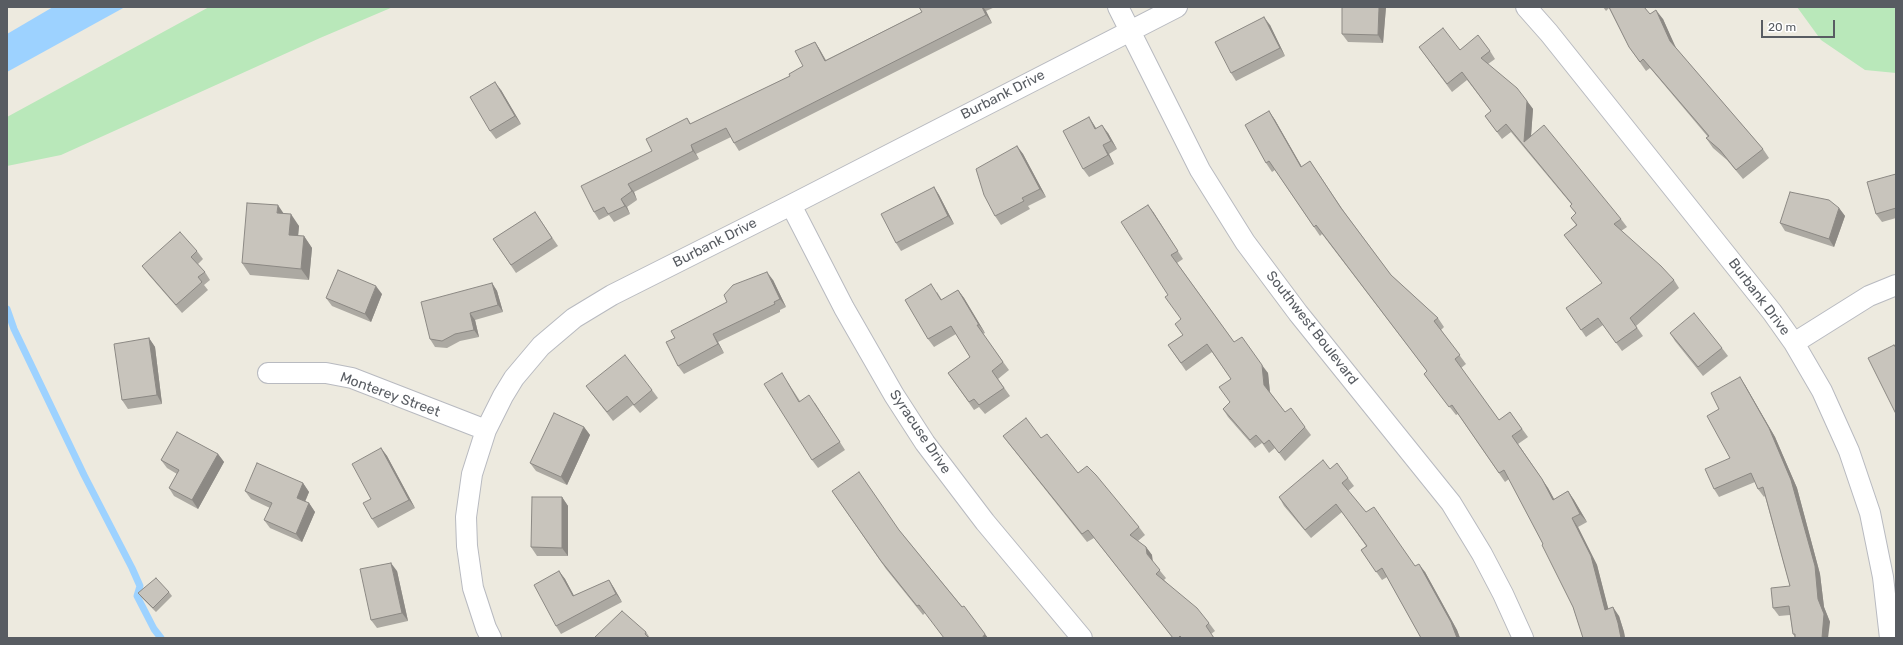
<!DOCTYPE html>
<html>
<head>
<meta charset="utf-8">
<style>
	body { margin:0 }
	#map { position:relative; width:1903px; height:645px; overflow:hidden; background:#edeadf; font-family:Rubik,sans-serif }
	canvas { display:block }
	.frame { position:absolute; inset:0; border:8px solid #585c62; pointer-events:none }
	.scale { position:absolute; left:1761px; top:20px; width:74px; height:18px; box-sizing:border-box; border:2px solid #585c62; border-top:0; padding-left:5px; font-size:12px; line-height:14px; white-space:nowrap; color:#585c62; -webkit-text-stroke:3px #fff; paint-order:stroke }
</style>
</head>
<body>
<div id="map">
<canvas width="1903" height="645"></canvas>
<div class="frame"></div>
<div class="scale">20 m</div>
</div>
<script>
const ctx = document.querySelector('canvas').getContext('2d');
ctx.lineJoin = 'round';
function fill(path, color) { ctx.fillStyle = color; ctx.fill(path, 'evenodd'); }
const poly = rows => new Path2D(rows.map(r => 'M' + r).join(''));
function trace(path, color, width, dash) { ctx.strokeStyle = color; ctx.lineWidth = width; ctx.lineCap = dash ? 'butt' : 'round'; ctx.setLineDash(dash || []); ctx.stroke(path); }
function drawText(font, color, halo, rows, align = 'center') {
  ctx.font = font + ' Rubik,sans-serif'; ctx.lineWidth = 3; ctx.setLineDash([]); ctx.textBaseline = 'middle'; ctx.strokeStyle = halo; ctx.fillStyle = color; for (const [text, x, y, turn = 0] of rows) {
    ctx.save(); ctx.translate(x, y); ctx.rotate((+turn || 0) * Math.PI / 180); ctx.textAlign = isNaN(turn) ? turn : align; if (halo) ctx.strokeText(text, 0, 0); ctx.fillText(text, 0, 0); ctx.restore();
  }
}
const green = poly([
	[209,7,393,7,320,38,61,155,7,166,7,117],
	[1797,7,1896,7,1896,73,1865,70,1821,40]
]);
const water = poly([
	[53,7,125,7,7,72,7,34]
]);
const stream = poly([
	[7,309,14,329,84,475,132,568,140,586,137,596,154,629,161,638]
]);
const street = poly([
	[1118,7,1200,170,1245,242,1298,313,1451,503,1482,554,1503,594,1523,638],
	[1526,7,1549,33,1772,312,1794,343,1822,391,1849,451,1870,513,1883,577,1890,638],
	[791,205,844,308,894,395,925,443,985,522,1082,638],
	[1794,343,1869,296,1896,285],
	[268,373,326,373,352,378,486,430],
	[491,638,486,628,473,588,467,546,466,517,472,474,486,430,503,396,514,378,541,346,574,318,612,295,791,205,1177,7]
]);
const wall = poly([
	[919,7,995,7,986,11,992,23,739,151,734,143,731,137,696,154,699,159,634,192,637,200,627,207,630,214,614,222,609,215,599,220,594,212,652,151,687,118,691,124,790,76,803,66,815,42,820,50,826,60,922,12],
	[1386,7,1383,43,1348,42,1342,34],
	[1603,7,1644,7,1650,14,1663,19,1675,47,1763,149,1769,158,1743,179,1727,160,1713,148,1706,138,1708,137,1650,68,1646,71,1629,47,1609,8,1606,11],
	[1270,25,1285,56,1236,81,1231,73],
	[1419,47,1490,51,1495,59,1488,64,1527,101,1533,109,1531,136,1621,219,1627,227,1621,231,1674,280,1679,288,1636,326,1643,336,1622,351,1603,325,1586,337,1566,308,1602,283,1564,235,1576,225,1571,218,1576,214,1570,206,1572,205,1511,132,1502,139,1485,116,1491,111,1467,80,1452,92],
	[501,90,521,124,496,139,490,131],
	[1269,111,1275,120,1302,167,1310,161,1345,213,1391,275,1438,318,1444,327,1441,330,1466,364,1461,368,1499,420,1510,412,1528,437,1518,444,1548,488,1554,499,1568,491,1574,500,1587,522,1578,527,1597,565,1608,609,1619,616,1624,632,1625,638,1583,638,1573,607,1543,544,1509,479,1505,482,1458,414,1456,415,1430,382,1424,374,1427,371,1322,234,1320,236,1275,170,1272,172,1266,163],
	[1089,117,1096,128,1108,133,1117,149,1109,154,1114,164,1089,177,1083,169],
	[1017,146,1023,154,1046,197,1028,206,1030,209,1001,225,995,216],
	[1896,174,1896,218,1882,222,1876,214],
	[934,187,939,195,954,224,901,251,896,243],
	[1148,205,1183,259,1177,263,1234,342,1268,373,1270,392,1285,412,1305,427,1311,435,1285,461,1275,448,1269,453,1262,443,1255,448,1228,417,1223,409,1230,402,1231,379,1212,352,1186,371,1168,345,1183,335,1181,320],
	[1839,208,1845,216,1834,247,1785,231,1780,223],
	[535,212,558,246,516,273,493,239],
	[284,214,299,226,298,236,304,236,312,248,309,280,250,275,242,263],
	[197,251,203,259,198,264,205,272,210,280,204,285,208,290,182,313,148,274,142,266],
	[773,280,786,307,780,310,780,312,718,342,724,353,684,374,678,366,675,338,727,302],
	[492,283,497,291,503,312,475,320,479,337,460,341,447,348,435,347,430,339],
	[958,290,964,298,985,333,983,334,1009,370,998,379,1010,396,985,414,979,407,974,410,948,373,970,357,956,334,934,347,928,339,937,292,942,300],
	[382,294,371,322,332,306,326,298],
	[1670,333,1722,348,1728,356,1703,376,1675,341],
	[149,338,155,347,162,404,128,409,122,400],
	[787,381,800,401,815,403,845,450,818,468,812,460],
	[1745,385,1775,437,1797,488,1820,574,1824,607,1830,622,1795,637,1793,634,1790,615,1779,616,1773,608,1790,586,1765,496,1764,497,1758,489,1755,482,1719,497,1714,489,1730,458,1719,409],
	[586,386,652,390,658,398,640,413,633,405,613,421],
	[584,427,590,435,567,485,536,471,530,463],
	[1003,436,1041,438,1078,473,1139,527,1145,535,1138,541,1146,547,1152,555,1152,561,1166,578,1164,580,1209,623,1215,631,1211,634,1214,638,1173,638,1094,538,1087,542,1009,444],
	[381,448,387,456,415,508,378,528,372,519],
	[218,454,224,462,198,509,174,496,169,488,177,474,167,468,161,460],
	[1330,469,1348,478,1354,486,1348,491,1366,512,1415,566,1425,572,1457,630,1460,638,1421,638,1387,577,1382,580,1361,550,1366,546,1342,512,1311,538,1284,506,1279,497],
	[303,483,309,492,305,502,309,503,315,512,302,542,270,528,264,520,270,508,251,499,245,491],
	[832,491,899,530,988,638,925,613,923,615,886,569],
	[562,497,568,506,568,556,537,556,531,547],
	[397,571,408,621,377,628,371,620],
	[559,571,565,579,574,596,609,580,614,588,622,602,561,634,556,626],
	[169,592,172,596,156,612,141,597,138,593],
	[646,632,650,638,594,638]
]);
const shadedWall = poly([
	[982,7,983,7,986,11,992,23,986,15],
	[1379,7,1386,7,1383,43,1378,35],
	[1656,10,1663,19,1677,50,1670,41],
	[1264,17,1270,25,1285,56,1280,48],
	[815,42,820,50,830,69,825,61],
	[495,82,501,90,521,124,515,116],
	[1527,101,1533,109,1530,149,1524,142],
	[1269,111,1275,120,1307,176,1301,167],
	[1089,117,1094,125,1101,137,1095,129],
	[1102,125,1108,133,1117,149,1111,141],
	[691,145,696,154,699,159,693,151],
	[1103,145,1109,154,1114,164,1108,155],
	[1017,146,1023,154,1046,197,1040,189],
	[628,184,634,192,637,200,632,191],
	[934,187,939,195,954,224,948,216],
	[621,199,627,207,630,214,625,206],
	[278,205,286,217,277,213],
	[1148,205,1154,213,1183,259,1178,251],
	[1839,208,1845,216,1834,247,1829,239],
	[291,214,299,226,297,247,289,235],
	[304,236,312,248,309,280,301,269],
	[767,272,773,280,786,307,780,299],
	[492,283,497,291,503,312,498,305],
	[376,286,382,294,371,322,365,314],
	[958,290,964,298,985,333,979,325],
	[470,313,475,320,479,337,474,330],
	[713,334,718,342,724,353,718,344],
	[149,338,155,347,162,404,157,395],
	[1262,365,1268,373,1270,393,1264,385],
	[1740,377,1745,385,1775,437,1797,488,1820,574,1824,607,1830,622,1828,638,1822,638,1818,599],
	[584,427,590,435,567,485,561,477],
	[1518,444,1548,488,1559,508,1553,500],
	[381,448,387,456,415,508,409,500],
	[218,454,224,462,198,509,192,500],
	[303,483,309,492,303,506,297,498],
	[1568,491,1574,500,1587,522,1580,514],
	[562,497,568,506,568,556,562,548],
	[309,503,315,512,302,542,296,534],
	[1572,518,1578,527,1597,565,1611,619,1605,610],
	[1146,547,1152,555,1153,562,1147,554],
	[391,563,397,571,408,621,402,613],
	[1419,564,1425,572,1457,630,1460,638,1457,638],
	[559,571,565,579,579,605,573,596],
	[609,580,614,588,622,602,616,594],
	[1613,607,1619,616,1624,632,1625,638,1621,638],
	[985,634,988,638,982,638]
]);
const building = poly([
	[919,7,982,7,986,15,734,143,726,128,691,145,693,151,628,184,632,191,621,199,625,206,608,214,604,207,594,212,581,186,652,151,646,139,687,118,690,124,790,76,789,74,803,66,795,51,815,42,825,61,922,12,919,7],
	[1342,7,1379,7,1378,35,1342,34,1342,7],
	[1609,7,1644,7,1650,14,1656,10,1670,41,1763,149,1736,170,1720,150,1706,138,1709,136,1643,59,1640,62,1629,47,1609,7],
	[1264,17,1280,48,1231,73,1215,42,1264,17],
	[1443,28,1460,50,1478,35,1490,51,1481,58,1517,88,1527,101,1524,142,1544,125,1621,219,1614,224,1661,266,1674,280,1630,318,1637,328,1616,343,1598,318,1581,330,1566,308,1602,283,1564,235,1577,225,1571,218,1576,213,1570,206,1572,204,1506,124,1497,132,1485,116,1491,111,1462,72,1447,84,1419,47,1443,28],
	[495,82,515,116,490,131,470,97,495,82],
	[1269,111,1301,167,1310,161,1341,208,1391,275,1438,318,1434,321,1460,355,1455,359,1499,420,1510,412,1522,429,1512,436,1542,479,1553,500,1568,491,1580,514,1572,518,1591,556,1605,610,1613,607,1618,623,1621,638,1583,638,1573,607,1542,545,1543,544,1504,470,1499,473,1452,405,1449,407,1424,374,1427,371,1316,225,1314,227,1269,161,1266,163,1245,125,1269,111],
	[1089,117,1095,129,1102,125,1111,141,1103,145,1108,155,1083,169,1063,131,1089,117],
	[1017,146,1040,189,1022,198,1024,201,995,216,984,195,976,169,1017,146],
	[1896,174,1896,208,1876,214,1867,182,1896,174],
	[934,187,948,216,896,243,881,214,934,187],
	[1790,192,1829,200,1839,208,1829,239,1780,223,1790,192],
	[247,203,278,205,277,213,291,214,289,235,304,236,301,269,242,263,247,203],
	[1148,205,1178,251,1171,255,1234,342,1242,337,1262,365,1264,385,1285,412,1291,408,1305,427,1279,453,1269,440,1264,444,1256,435,1250,440,1223,409,1230,402,1219,387,1231,379,1207,344,1181,363,1168,345,1183,335,1175,324,1181,319,1165,297,1168,295,1121,222,1148,205],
	[535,212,552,238,511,265,493,239,535,212],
	[180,232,197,251,191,257,205,272,198,277,202,282,176,305,142,266,180,232],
	[338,270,376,286,365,314,326,298,338,270],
	[767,272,780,299,774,302,775,304,713,334,718,344,678,366,666,342,675,338,671,331,727,302,724,295,733,285,767,272],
	[492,283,498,305,470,313,474,330,455,334,442,341,430,339,421,302,492,283],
	[931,284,941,300,958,290,979,325,977,325,1003,362,992,371,1004,388,979,405,974,399,969,402,948,373,970,357,951,326,928,339,905,300,931,284],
	[1694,313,1722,348,1698,367,1670,333,1694,313],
	[149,338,157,395,122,400,114,344,149,338],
	[1894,345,1896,348,1896,414,1868,358,1894,345],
	[625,355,652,390,634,405,627,396,607,412,586,386,625,355],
	[782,373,799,402,809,395,840,442,812,460,764,384,782,373],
	[1740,377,1769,428,1791,480,1815,566,1818,599,1824,614,1822,638,1795,638,1795,634,1793,634,1789,606,1773,608,1771,588,1790,586,1763,487,1758,489,1751,473,1714,489,1705,469,1730,458,1707,416,1719,409,1711,393,1740,377],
	[554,413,584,427,561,477,530,463,554,413],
	[1026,418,1041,438,1047,434,1078,473,1087,466,1096,475,1139,527,1130,535,1146,547,1147,554,1160,570,1156,574,1197,608,1209,623,1206,626,1214,638,1182,638,1180,636,1178,638,1173,638,1088,530,1082,534,1003,436,1026,418],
	[177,432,218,454,192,500,169,488,179,470,161,460,177,432],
	[381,448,409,500,372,519,363,503,371,499,352,464,381,448],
	[1323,460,1330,469,1337,463,1348,478,1342,483,1366,512,1374,507,1415,566,1419,564,1451,622,1457,638,1421,638,1382,568,1376,572,1361,550,1367,546,1336,504,1305,530,1279,497,1323,460],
	[257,463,303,483,297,498,309,503,296,534,264,520,272,503,245,491,257,463],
	[859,472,899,530,962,607,964,606,985,634,982,638,944,638,919,605,917,606,881,561,832,491,859,472],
	[532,497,562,497,562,548,531,547,532,497],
	[391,563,402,613,371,620,360,569,391,563],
	[559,571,573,596,609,580,616,594,556,626,534,585,559,571],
	[156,578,169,592,153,608,138,593,156,578],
	[622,611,646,632,645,634,649,638,594,638,622,611]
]);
const streetNames = [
	["Burbank Drive",1003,95,-27],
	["Burbank Drive",715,243,-27],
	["Burbank Drive",1759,297,53],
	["Southwest Boulevard",1312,328,52],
	["Monterey Street",390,395,20],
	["Syracuse Drive",920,432,56]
];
fill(green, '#b9e8ba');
fill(water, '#9dd2ff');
trace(stream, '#9dd2ff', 7);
trace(street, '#b8bac0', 22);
trace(street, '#fff', 20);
fill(wall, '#aca9a2');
fill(shadedWall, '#8c8984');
fill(building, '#c8c4bc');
trace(building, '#8c8984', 1);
drawText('14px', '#585c62', '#fff', streetNames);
</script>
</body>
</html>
